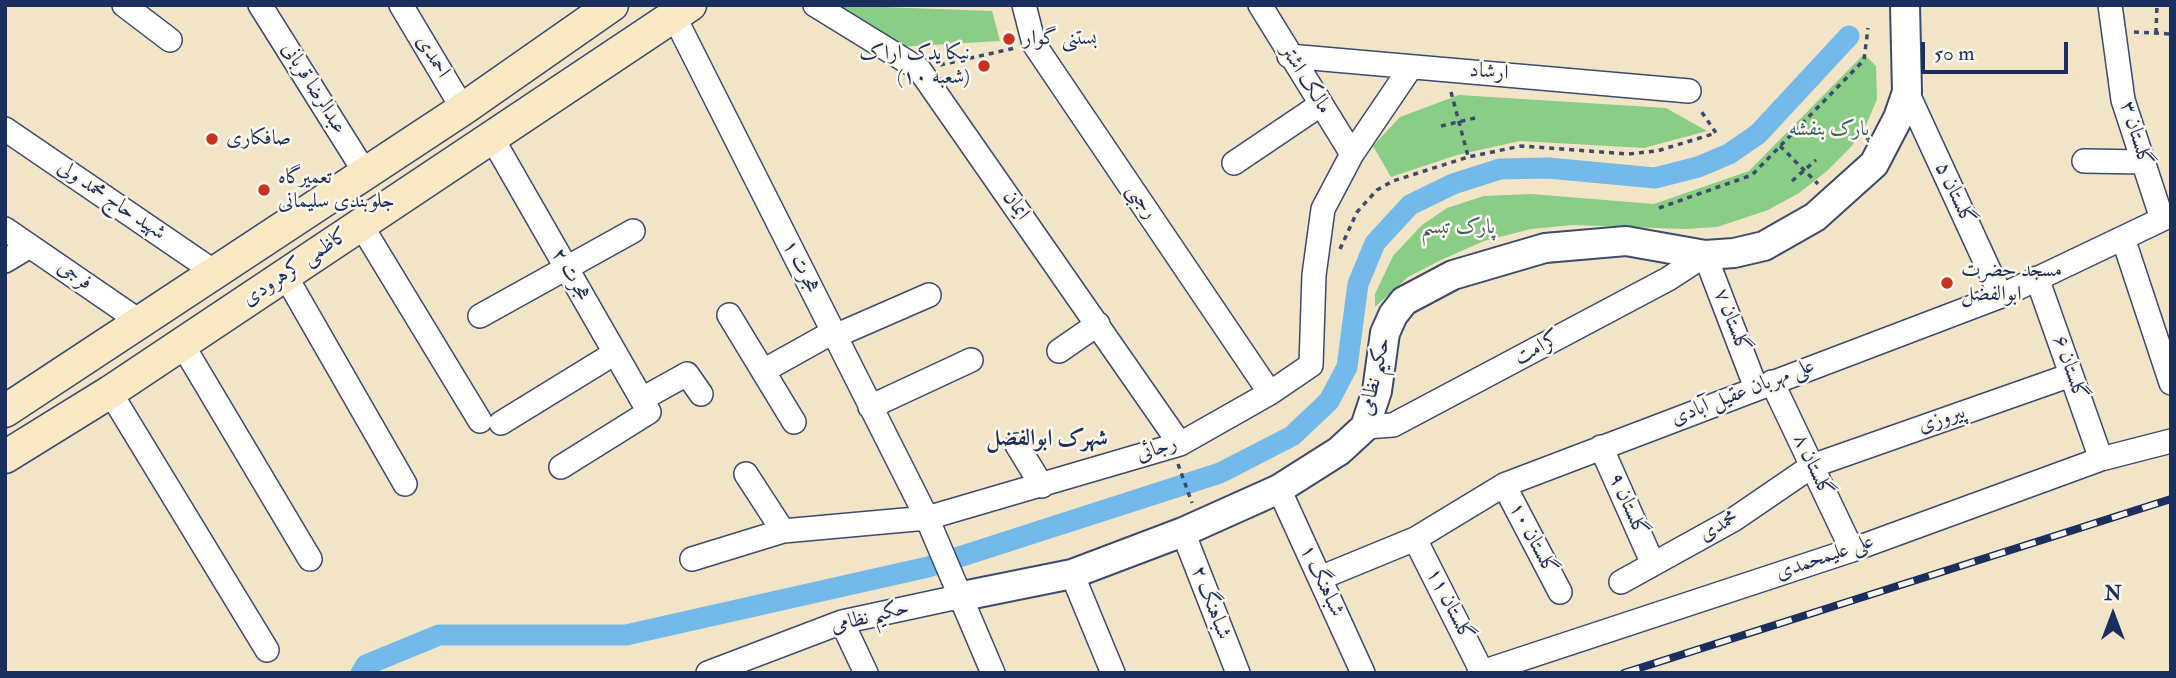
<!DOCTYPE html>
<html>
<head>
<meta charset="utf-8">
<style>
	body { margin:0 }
	#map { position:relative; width:2176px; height:678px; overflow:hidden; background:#f2e4c7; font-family:"IM FELL Double Pica",serif }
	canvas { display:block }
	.frame { position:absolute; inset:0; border:7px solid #1b2f5e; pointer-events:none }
	.north { position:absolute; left:2078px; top:580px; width:70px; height:70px; -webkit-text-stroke:5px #fbf7ec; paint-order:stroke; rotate:0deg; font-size:19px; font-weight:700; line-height:28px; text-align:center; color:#1b2f5e }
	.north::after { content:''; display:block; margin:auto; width:24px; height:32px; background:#1b2f5e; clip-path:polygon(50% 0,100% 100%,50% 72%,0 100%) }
	.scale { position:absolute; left:1921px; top:42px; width:147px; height:32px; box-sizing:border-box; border:4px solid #1b2f5e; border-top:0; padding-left:9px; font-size:21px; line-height:24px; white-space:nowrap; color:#1b2f5e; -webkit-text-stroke:5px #fbf7ec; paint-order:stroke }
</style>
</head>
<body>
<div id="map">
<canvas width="2176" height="678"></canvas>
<div class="frame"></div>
<div class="north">N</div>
<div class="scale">50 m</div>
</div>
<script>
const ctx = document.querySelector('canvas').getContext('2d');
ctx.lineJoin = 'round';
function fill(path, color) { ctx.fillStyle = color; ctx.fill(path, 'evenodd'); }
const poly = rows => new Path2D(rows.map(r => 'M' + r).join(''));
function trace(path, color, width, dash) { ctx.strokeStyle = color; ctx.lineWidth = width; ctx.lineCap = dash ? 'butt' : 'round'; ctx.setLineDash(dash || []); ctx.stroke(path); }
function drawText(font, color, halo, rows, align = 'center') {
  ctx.font = font + ' "IM FELL Double Pica",Amiri,serif'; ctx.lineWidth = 5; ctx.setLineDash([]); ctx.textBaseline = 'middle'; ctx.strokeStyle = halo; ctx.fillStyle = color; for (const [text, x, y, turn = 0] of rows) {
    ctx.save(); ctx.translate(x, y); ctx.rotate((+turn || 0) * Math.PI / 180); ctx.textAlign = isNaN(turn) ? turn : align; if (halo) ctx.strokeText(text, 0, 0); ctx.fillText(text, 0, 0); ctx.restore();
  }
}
const green = poly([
	[828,5,992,11,1000,41,897,47],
	[1864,54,1876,66,1877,99,1867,123,1851,147,1827,171,1799,193,1768,210,1717,227,1685,229,1573,225,1531,229,1484,241,1441,260,1408,277,1375,307,1375,294,1393,256,1422,225,1447,208,1484,196,1531,194,1654,204,1749,171],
	[1459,95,1666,108,1707,131,1644,148,1520,141,1457,155,1391,177,1373,146,1400,117]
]);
const canal = poly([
	[361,673,366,665,439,635,626,635,928,567,1220,473,1292,436,1329,401,1347,367,1358,284,1375,243,1410,205,1453,184,1500,169,1548,168,1655,178,1698,167,1729,154,1758,134,1849,36]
]);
const path = poly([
	[2134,32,2171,34],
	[2156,33,2157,5],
	[940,65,1015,48],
	[1451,92,1468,156],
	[1441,126,1475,118],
	[1780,146,1818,184],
	[1792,181,1816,160],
	[1659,208,1752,175,1864,60,1868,28],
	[1340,249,1357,212,1377,190,1393,181,1468,157,1521,146,1628,154,1657,151,1716,133,1699,108],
	[1178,464,1192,503]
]);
const minor = poly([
	[124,5,170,40],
	[260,5,366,174],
	[401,5,463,109],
	[815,5,919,69,1180,444],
	[1024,5,1034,44,1270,393],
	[1260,5,1352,154],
	[2110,5,2123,100,2162,219],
	[674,16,927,518,993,673],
	[1289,56,1689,91],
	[1907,92,2001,296],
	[5,129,216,273],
	[492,138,649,412,561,467],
	[2084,161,2144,162],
	[1234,163,1320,105],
	[361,225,480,421],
	[5,229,142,323],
	[2123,238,2171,383],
	[5,261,30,246],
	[285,275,405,484],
	[2037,278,2101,459],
	[729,315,794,422],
	[480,316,633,231],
	[835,336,929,295],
	[182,344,310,559],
	[1059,351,1098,324],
	[763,371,833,332],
	[1772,382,1852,550],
	[110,392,267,650],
	[642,399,687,374,701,394],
	[870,407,971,360],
	[501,423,615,353],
	[1365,427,1393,425,1668,279,1705,255,1756,388],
	[1017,445,1042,486],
	[1601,447,1653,564],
	[746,474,783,531],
	[1504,485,1560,592],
	[1279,489,1363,673],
	[1183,532,1238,673],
	[1415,539,1482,672],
	[692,559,783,531,927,518,1180,444,1270,393,1311,365,1314,275,1323,209,1352,154,1411,67],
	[1072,574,1113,673],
	[1320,578,1415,539,1504,485,2001,296,2171,215],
	[1621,582,1733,520,1812,466,2071,375],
	[842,622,866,673],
	[708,673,842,622,958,597],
	[1479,673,1852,550,2101,459,2171,441]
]);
const tertiary = poly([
	[958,597,1072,574,1183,532,1279,489,1339,451,1365,427,1377,391,1385,333,1393,315,1404,301,1453,275,1545,248,1626,241,1705,255,1734,253,1764,246,1815,217,1874,164,1898,118,1907,92,1905,5]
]);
const secondary = poly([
	[5,411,463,109,612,5],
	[5,457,110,392,690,5]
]);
const rail = poly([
	[1624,673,2171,499]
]);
const markers = [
	[1009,39,7,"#c8321e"],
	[984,66,7,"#c8321e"],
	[212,139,7,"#c8321e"],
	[264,190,7,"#c8321e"],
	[1947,283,7,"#c8321e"]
];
const poiNames = [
	["بستنی گوار",1023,39],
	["نیکا یدک اراک",970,54,"right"],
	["(شعبه ۱۰)",970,78,"right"],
	["صافکاری",226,139],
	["تعمیرگاه",278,178],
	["جلوبندی سلیمانی",278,202],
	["مسجد حضرت",1961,271],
	["ابوالفضل",1961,295]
];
const streetNames = [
	["احمدی",432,57,59],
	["ارشاد",1489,73,5],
	["مالک اشتر",1305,80,58],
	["عبدالرضا قربانی",313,89,58],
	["گلستان ۳",2135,134,73],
	["گلستان ۵",1954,194,65],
	["شهید حاج محمد ولی",111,201,34],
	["رجبی",1141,202,56],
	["ایمان",1015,206,55],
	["هجرت ۱",800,267,63],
	["کاظمی کرهرودی",296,268,-34],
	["هجرت ۲",570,275,60],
	["فرجی",74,276,34],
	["گلستان ۷",1731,321,69],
	["کرامت",1538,349,-28],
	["گلستان ۶",2069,368,71],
	["حکیم نظامی",1376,377,-77],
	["علی مهربان عقیل آبادی",1743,393,-21],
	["پیروزی",1942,420,-19],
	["رجائی",1157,450,-18],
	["گلستان ۸",1812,466,65],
	["گلستان ۹",1627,505,66],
	["محمدی",1719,527,-30],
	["گلستان ۱۰",1532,539,62],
	["علی علیمحمدی",1825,558,-19],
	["شباهنگ ۱",1321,581,65],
	["شباهنگ ۲",1210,603,69],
	["گلستان ۱۱",1449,605,63],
	["حکیم نظامی",870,618,-14]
];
const parkNames = [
	["پارک بنفشه",1829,130],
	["پارک تبسم",1458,228]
];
const neighbourhoodNames = [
	["شهرک ابوالفضل",1047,440]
];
fill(green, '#89cd86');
trace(canal, '#73baea', 21);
trace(minor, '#3b4a6e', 26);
trace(tertiary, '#3b4a6e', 32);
trace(secondary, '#3b4a6e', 35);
trace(path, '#3b4a6e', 3.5, [5, 5]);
trace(minor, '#fff', 23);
trace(tertiary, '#fff', 28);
trace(secondary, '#f8e8c3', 32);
trace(rail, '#1b2f5e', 8);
trace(rail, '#fbf7ec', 5, [16]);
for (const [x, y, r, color] of markers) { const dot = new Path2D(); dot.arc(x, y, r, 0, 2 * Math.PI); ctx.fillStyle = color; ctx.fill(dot); trace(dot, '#fbf7ec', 2.5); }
drawText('21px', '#1b2f5e', '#fbf7ec', poiNames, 'left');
drawText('21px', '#1b2f5e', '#fbf7ec', streetNames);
drawText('21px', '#3c5e6a', '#fbf7ec', parkNames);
drawText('bold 23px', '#1b2f5e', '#fbf7ec', neighbourhoodNames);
</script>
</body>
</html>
